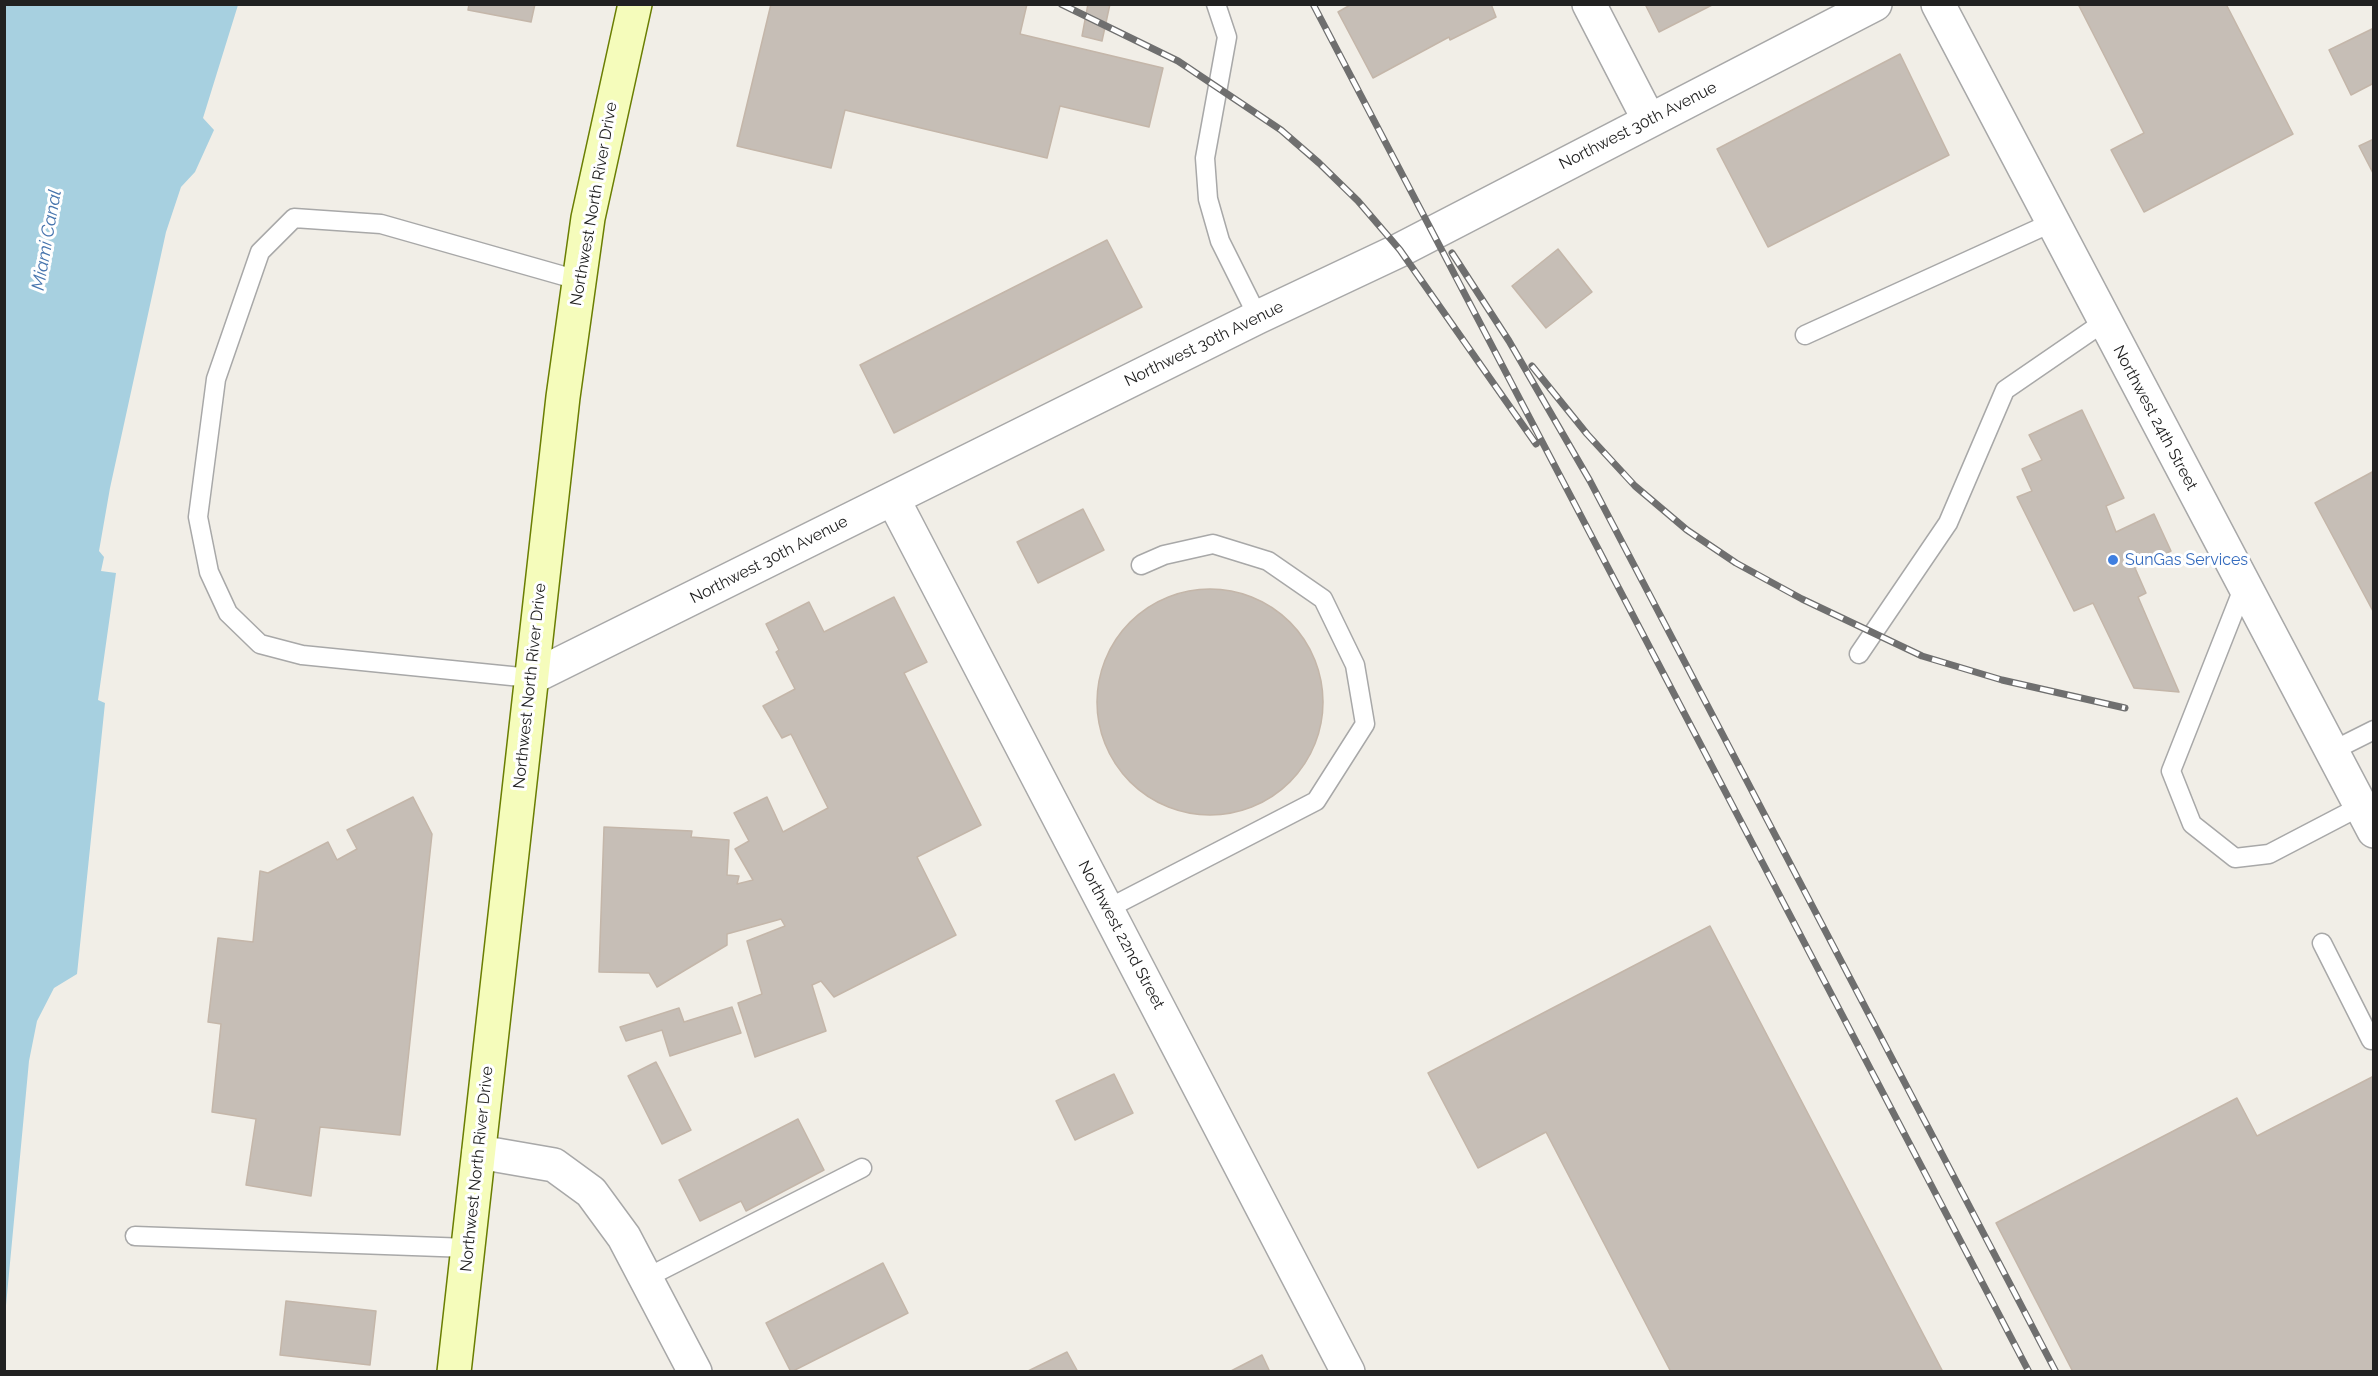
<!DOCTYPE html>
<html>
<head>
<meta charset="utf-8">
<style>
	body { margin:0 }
	#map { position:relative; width:2378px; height:1376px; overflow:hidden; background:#f1eee7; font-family:Raleway,sans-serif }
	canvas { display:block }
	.frame { position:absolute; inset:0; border:6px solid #212121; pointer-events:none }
</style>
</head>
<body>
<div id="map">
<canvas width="2378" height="1376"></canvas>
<div class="frame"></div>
</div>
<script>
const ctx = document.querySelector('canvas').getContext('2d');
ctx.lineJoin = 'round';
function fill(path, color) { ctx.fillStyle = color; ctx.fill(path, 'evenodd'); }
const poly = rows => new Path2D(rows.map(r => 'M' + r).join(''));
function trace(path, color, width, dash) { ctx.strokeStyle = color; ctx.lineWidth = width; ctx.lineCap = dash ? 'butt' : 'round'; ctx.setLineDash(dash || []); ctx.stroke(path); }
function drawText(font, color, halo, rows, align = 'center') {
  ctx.font = font + ' Raleway,sans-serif'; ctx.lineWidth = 6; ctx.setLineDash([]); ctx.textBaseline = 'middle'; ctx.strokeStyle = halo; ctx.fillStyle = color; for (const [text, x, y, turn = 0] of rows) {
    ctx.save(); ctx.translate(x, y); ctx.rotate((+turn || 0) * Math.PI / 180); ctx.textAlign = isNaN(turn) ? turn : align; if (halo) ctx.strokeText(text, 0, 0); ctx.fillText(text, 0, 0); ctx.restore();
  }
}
const water = poly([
	[5,4,238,5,203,118,214,130,195,172,181,187,166,232,110,488,99,551,104,557,101,571,116,573,98,700,105,703,77,974,54,988,37,1021,29,1061,5,1316]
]);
const building = poly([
	[469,4,535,4,531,22,468,10,469,4],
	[771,4,1027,4,1020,34,1163,68,1149,127,1060,106,1047,158,845,110,831,168,737,146,771,4],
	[1088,4,1110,4,1102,41,1082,36,1088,4],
	[1352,4,1491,4,1496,17,1450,40,1449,37,1373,78,1338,12,1352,4],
	[1645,4,1714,4,1659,32,1645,4],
	[2078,4,2226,4,2293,134,2144,212,2111,150,2144,133,2078,4],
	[2374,28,2374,83,2351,95,2329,50,2374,28],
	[1900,54,1949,155,1768,247,1717,149,1900,54],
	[2374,139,2374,175,2359,146,2374,139],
	[1107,240,1142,307,894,433,860,365,1107,240],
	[1558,249,1592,292,1546,328,1512,286,1558,249],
	[2082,410,2124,498,2106,506,2116,532,2154,514,2171,551,2135,568,2146,593,2138,597,2179,692,2134,688,2093,603,2074,611,2017,497,2032,491,2022,469,2042,460,2029,435,2082,410],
	[2374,471,2374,613,2315,503,2374,471],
	[1083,509,1104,550,1038,583,1017,542,1083,509],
	'1097 702a113 113 0 1 1 226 0a113 113 0 1 1-226 0Z',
	[894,597,927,662,904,673,981,825,917,857,956,935,834,997,821,981,812,985,826,1031,755,1057,738,1003,762,994,747,941,785,926,781,919,727,934,727,945,657,987,649,973,599,972,604,827,692,831,691,837,729,840,727,875,739,876,737,884,753,880,735,849,749,841,734,813,767,797,783,832,828,808,791,734,782,738,763,706,795,689,776,652,779,650,766,624,809,602,824,632,894,597],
	[413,797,432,834,400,1135,320,1127,311,1196,246,1185,256,1119,212,1112,221,1024,208,1022,218,938,253,942,260,871,268,873,328,842,337,860,357,849,347,830,413,797],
	[1710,926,1943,1372,1671,1372,1546,1132,1478,1168,1428,1073,1710,926],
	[732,1007,741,1033,670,1056,662,1030,626,1041,620,1027,679,1008,684,1022,732,1007],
	[656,1062,691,1130,662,1144,628,1076,656,1062],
	[1114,1074,1133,1113,1075,1140,1056,1101,1114,1074],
	[2374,1076,2374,1372,2073,1372,1996,1223,2237,1098,2257,1136,2374,1076],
	[798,1119,824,1170,746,1211,741,1201,700,1221,679,1180,798,1119],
	[883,1263,908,1313,791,1372,766,1323,883,1263],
	[286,1301,376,1311,370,1365,280,1355,286,1301],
	[1067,1352,1078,1372,1026,1372,1067,1352],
	[1262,1355,1270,1372,1229,1372,1262,1355]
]);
const lane = poly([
	[1216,4,1227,37,1205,158,1208,199,1220,241,1258,317],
	[1805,335,2051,223],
	[2244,586,2171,771,2192,824,2235,858,2269,854,2361,806],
	[1859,654,1948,523,2005,390,2104,322],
	[531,678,302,655,260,644,228,613,209,572,198,517,216,379,260,252,294,218,381,224,578,280],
	[2332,751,2374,730],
	[1107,909,1316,801,1365,724,1355,665,1323,599,1268,561,1213,544,1164,555,1141,565],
	[2322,943,2371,1040,2374,1039],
	[135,1236,468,1248],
	[646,1278,862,1168]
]);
const street = poly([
	[1589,4,1649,120],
	[1938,4,2374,831],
	[893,499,1348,1372],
	[531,678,1258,317,1400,250,1875,4],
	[479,1152,554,1165,591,1192,624,1237,695,1372]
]);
const secondary = poly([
	[454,1372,563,397,588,218,635,4]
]);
const rail = poly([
	[1061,4,1178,61,1281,130,1319,163,1358,201,1400,250,1536,444],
	[1313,4,2029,1372],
	[1452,253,1509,341,1590,481,2056,1372],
	[1532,366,1587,434,1635,486,1687,530,1736,563,1802,599,1922,656,2002,680,2125,708]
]);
const markers = [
	[2113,560,6,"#3f7fe0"]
];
const streetNames = [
	["Northwest 30th Avenue",1638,126,-27],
	["Northwest North River Drive",594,204,-80],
	["Northwest 30th Avenue",1204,344,-26],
	["Northwest 24th Street",2155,418,62],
	["Northwest 30th Avenue",769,560,-27],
	["Northwest North River Drive",530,686,-84],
	["Northwest 22nd Street",1121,935,62],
	["Northwest North River Drive",477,1169,-84]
];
const shopNames = [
	["SunGas Services",2125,560]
];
const waterNames = [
	["Miami Canal",47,240,-80]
];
fill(water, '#a7d0e0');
fill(building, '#c6beb6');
trace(building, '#c4b6a9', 1.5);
trace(lane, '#a8a8a8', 21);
trace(street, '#a8a8a8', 36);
trace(secondary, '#6a7e02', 36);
trace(lane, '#fff', 18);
trace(street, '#fff', 33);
trace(secondary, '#f5fcbb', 33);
trace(rail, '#6f6f6f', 7);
trace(rail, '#fff', 4.5, [14]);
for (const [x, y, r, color] of markers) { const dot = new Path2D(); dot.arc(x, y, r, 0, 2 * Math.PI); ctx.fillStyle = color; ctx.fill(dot); trace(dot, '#fff', 2); }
drawText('16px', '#212121', '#fff', streetNames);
drawText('16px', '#366cbe', '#fff', shopNames, 'left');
drawText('italic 18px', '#4674ad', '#fff', waterNames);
</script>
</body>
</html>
